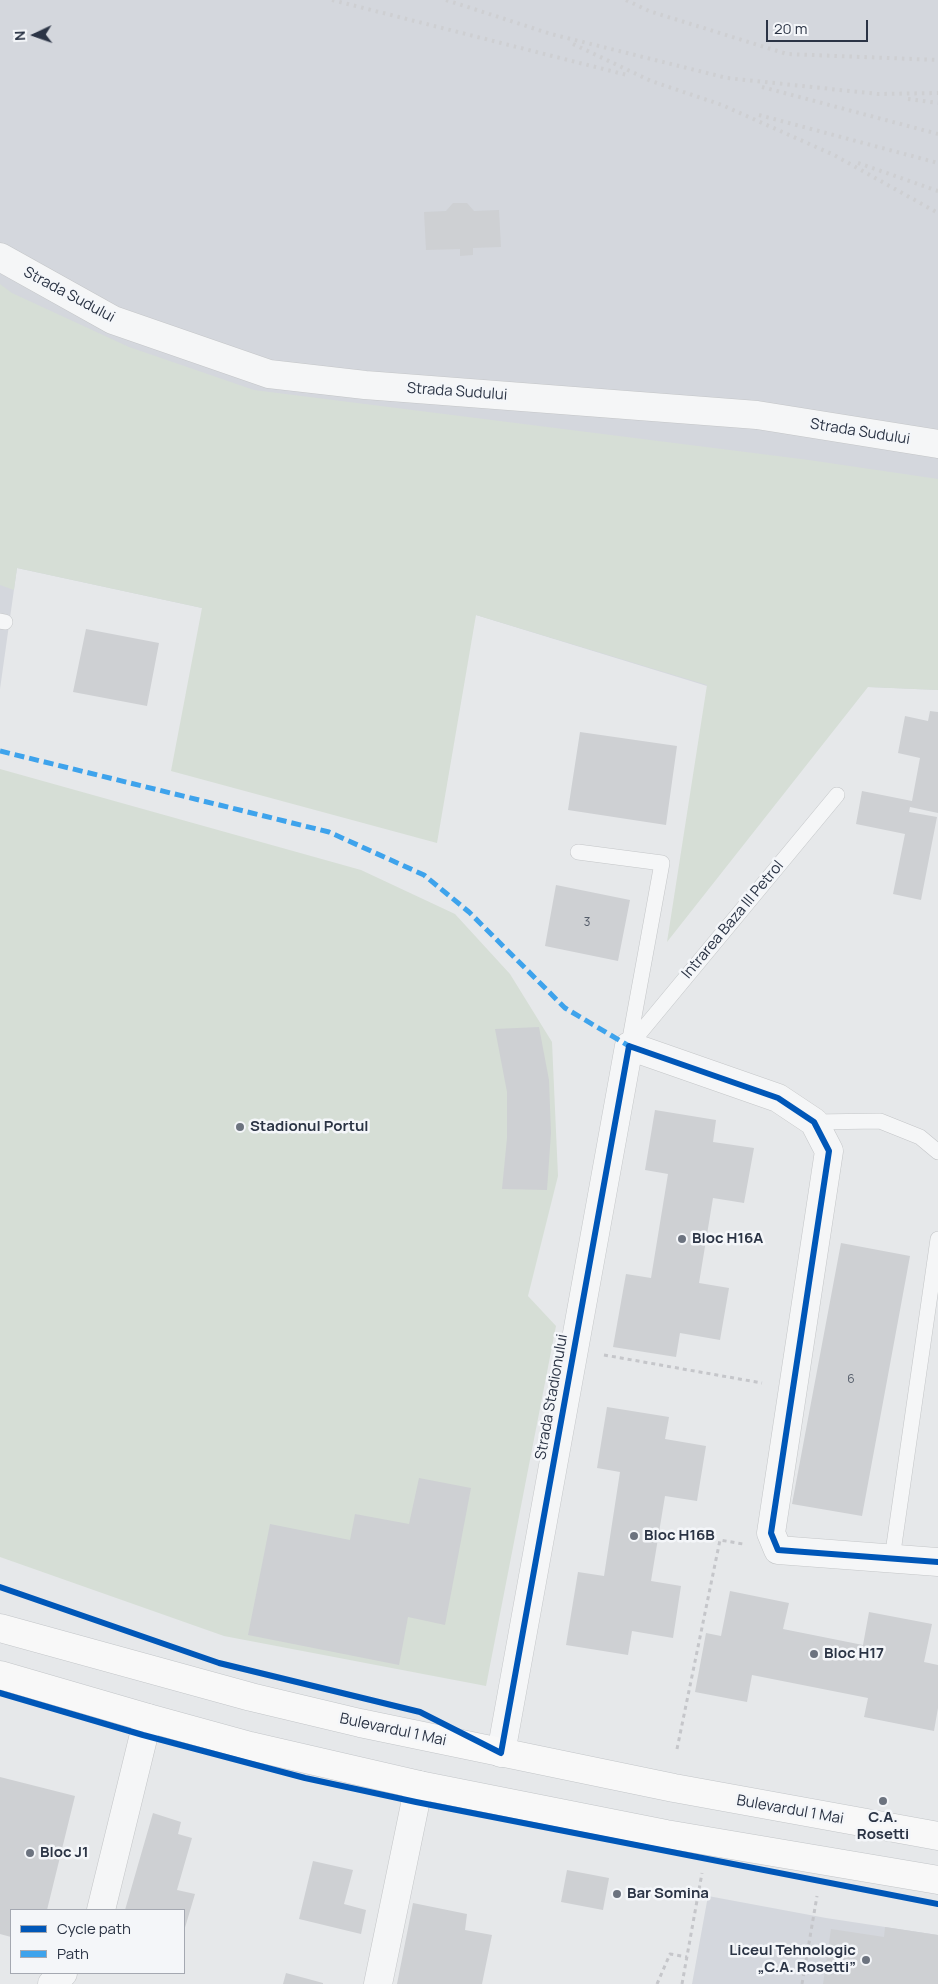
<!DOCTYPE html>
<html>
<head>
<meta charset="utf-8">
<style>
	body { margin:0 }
	#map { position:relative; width:938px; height:1984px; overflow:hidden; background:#e6e8ea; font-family:Manrope,sans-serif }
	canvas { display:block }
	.legend { position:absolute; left:10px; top:1909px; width:175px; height:65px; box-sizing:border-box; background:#f4f6f9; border:1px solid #a4a8b1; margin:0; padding:6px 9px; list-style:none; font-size:15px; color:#2b3445 }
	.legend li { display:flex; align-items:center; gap:10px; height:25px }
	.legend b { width:25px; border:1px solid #a4a8b1 }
	.north { position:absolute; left:10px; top:10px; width:50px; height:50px; -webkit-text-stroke:4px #f4f6f9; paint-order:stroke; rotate:267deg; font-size:14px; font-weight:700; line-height:20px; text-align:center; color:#2b3445 }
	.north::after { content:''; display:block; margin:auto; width:18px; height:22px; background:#2b3445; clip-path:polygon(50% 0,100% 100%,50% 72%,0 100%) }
	.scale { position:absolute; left:766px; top:20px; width:102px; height:22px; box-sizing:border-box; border:2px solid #2b3445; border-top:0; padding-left:6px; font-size:15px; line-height:18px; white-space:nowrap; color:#2b3445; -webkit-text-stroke:4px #f4f6f9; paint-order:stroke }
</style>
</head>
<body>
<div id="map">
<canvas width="938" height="1984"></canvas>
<ul class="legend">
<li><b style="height:6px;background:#0057b8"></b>Cycle path</li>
<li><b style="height:6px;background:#3ea3ec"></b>Path</li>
</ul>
<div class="north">N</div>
<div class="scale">20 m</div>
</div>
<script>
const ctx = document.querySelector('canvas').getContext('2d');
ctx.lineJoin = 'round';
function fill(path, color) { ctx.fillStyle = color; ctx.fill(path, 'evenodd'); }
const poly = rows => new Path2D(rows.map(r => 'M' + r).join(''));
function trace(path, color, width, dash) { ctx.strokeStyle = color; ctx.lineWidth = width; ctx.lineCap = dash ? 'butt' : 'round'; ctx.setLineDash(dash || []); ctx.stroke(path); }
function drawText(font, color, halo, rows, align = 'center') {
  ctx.font = font + ' Manrope,sans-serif'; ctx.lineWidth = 5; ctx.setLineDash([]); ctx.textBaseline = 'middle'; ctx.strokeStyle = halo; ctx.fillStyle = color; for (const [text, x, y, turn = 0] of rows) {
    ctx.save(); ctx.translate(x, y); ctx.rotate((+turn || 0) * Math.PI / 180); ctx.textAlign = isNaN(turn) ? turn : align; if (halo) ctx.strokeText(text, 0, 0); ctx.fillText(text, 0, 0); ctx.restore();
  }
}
const built = poly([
	[0,0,938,0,938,690,868,687,707,686,476,615,202,608,17,568,0,689],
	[708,1896,826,1918,938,1935,938,1984,692,1984]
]);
const green = poly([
	[0,284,12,293,129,347,254,390,809,460,938,479,938,690,868,687,667,942,707,685,476,615,437,843,171,771,202,608,17,568,14,590,0,585],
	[0,769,361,870,455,914,510,974,552,1042,558,1176,528,1296,556,1326,486,1686,224,1636,0,1557]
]);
const building = poly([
	[453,203,467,203,474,211,499,210,501,247,473,248,473,255,460,256,460,249,426,250,424,212,446,211],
	[86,629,159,643,147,706,73,692],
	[930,711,938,712,938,813,910,807,909,812,937,817,921,900,893,894,905,834,856,824,862,791,912,801,920,758,898,753,905,716,928,721],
	[580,732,677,746,666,825,568,810],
	[556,885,630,900,618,961,545,946],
	[539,1027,549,1080,551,1133,547,1190,502,1189,507,1138,507,1092,495,1029],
	[655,1110,716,1120,713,1142,754,1148,744,1203,713,1198,699,1283,729,1288,720,1340,680,1333,676,1357,613,1347,626,1274,651,1278,668,1174,645,1170],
	[841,1243,910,1256,862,1516,792,1504],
	[607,1407,669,1417,665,1439,706,1446,697,1501,665,1496,651,1581,681,1586,673,1638,632,1631,628,1655,566,1645,578,1572,604,1576,620,1472,597,1468],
	[419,1478,471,1488,445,1625,408,1617,399,1665,248,1635,270,1524,350,1540,355,1514,409,1524],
	[730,1591,789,1603,783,1629,863,1645,869,1612,932,1624,924,1662,938,1665,938,1708,934,1731,864,1717,868,1698,752,1675,747,1702,695,1692,706,1633,721,1636],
	[0,1777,75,1796,47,1910,11,1910,11,1937,0,1934],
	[153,1813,181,1822,178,1834,192,1838,177,1890,195,1894,184,1931,184,1910,125,1910],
	[313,1861,353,1870,344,1904,366,1910,361,1934,299,1919],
	[567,1870,609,1878,603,1910,561,1902],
	[413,1903,467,1914,465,1930,492,1935,482,1984,397,1984],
	[885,1927,938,1935,938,1984,823,1984,831,1929,884,1937],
	[286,1973,323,1983,323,1984,283,1984]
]);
const path = poly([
	[604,1355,762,1383],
	[677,1749,720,1540,743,1544],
	[657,1984,670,1954,687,1957],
	[682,1984,702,1873],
	[802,1984,817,1896]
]);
const lane = poly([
	[0,621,5,622],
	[578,852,662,863,629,1044],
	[629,1046,837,795],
	[814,1122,880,1121,920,1137,938,1152],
	[892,1559,938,1239]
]);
const street = poly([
	[0,257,113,320,269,374,365,385,757,415,938,444],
	[501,1753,629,1046,778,1098,814,1122,829,1151,771,1533,778,1550,938,1562],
	[101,1910,148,1718],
	[52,1984,63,1973],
	[378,1984,419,1785]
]);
const primary = poly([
	[0,1628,251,1697,360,1723,674,1788,938,1836],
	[0,1675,148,1718,250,1746,419,1785,666,1834,938,1880]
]);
const rail = poly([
	[332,0,627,75],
	[446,0,551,34,727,78,878,94,938,93],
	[626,0,649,11,787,54,938,60],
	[573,44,651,81,722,105,834,155,938,213],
	[762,87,938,134],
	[908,99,938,103],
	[759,115,938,163],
	[858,163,938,191]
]);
const quiet = poly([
	[0,751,329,832,424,875,469,912,565,1008,629,1046]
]);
const cycleway = poly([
	[0,1587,219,1663,420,1712,501,1753,629,1046,778,1098,814,1122,829,1151,771,1533,778,1550,938,1562],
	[0,1693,143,1735,305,1778,416,1802,938,1904]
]);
const markers = [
	[240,1127,5,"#6c737f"],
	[682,1239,5,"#6c737f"],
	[634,1536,5,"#6c737f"],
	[814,1654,5,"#6c737f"],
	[883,1801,5,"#6c737f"],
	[30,1853,5,"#6c737f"],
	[617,1894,5,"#6c737f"],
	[866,1960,5,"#6c737f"]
];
const numberNames = [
	["3",587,923],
	["6",851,1380]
];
const streetNames = [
	["Strada Sudului",69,295,28],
	["Strada Sudului",457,392,4],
	["Strada Sudului",860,432,9],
	["Intrarea Baza III Petrol",733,920,-50],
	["Strada Stadionului",552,1397,-80],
	["Bulevardul 1 Mai",393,1730,12],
	["Bulevardul 1 Mai",790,1810,10]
];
const poiNames = [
	["Stadionul Portul",250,1127],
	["Bloc H16A",692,1239],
	["Bloc H16B",644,1536],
	["Bloc H17",824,1654],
	["C.A.",883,1818,"center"],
	["Rosetti",883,1835,"center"],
	["Bloc J1",40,1853],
	["Bar Somina",627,1894],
	["Liceul Tehnologic",856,1951,"right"],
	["„C.A. Rosetti”",856,1968,"right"]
];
fill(built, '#d4d7dd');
fill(green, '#d6ded6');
fill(building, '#ced0d3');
trace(lane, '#c4c6c8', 16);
trace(street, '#c4c6c8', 29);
trace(primary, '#c2c5c8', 29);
trace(path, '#c5c6ca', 3, [4, 4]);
trace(lane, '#f5f6f7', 15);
trace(street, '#f5f6f7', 28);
trace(primary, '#f8f8f8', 28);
trace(rail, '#cecfd2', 4, [2.5, 5]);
trace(quiet, '#3ea3ec', 5, [10, 5]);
trace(cycleway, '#0057b8', 6);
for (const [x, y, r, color] of markers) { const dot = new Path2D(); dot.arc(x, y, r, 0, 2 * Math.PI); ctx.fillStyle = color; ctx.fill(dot); trace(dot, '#f4f6f9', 2); }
drawText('12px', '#545c69', null, numberNames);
drawText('15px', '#2b3445', '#f4f6f9', streetNames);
drawText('bold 15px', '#2b3445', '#f4f6f9', poiNames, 'left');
</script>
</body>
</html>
